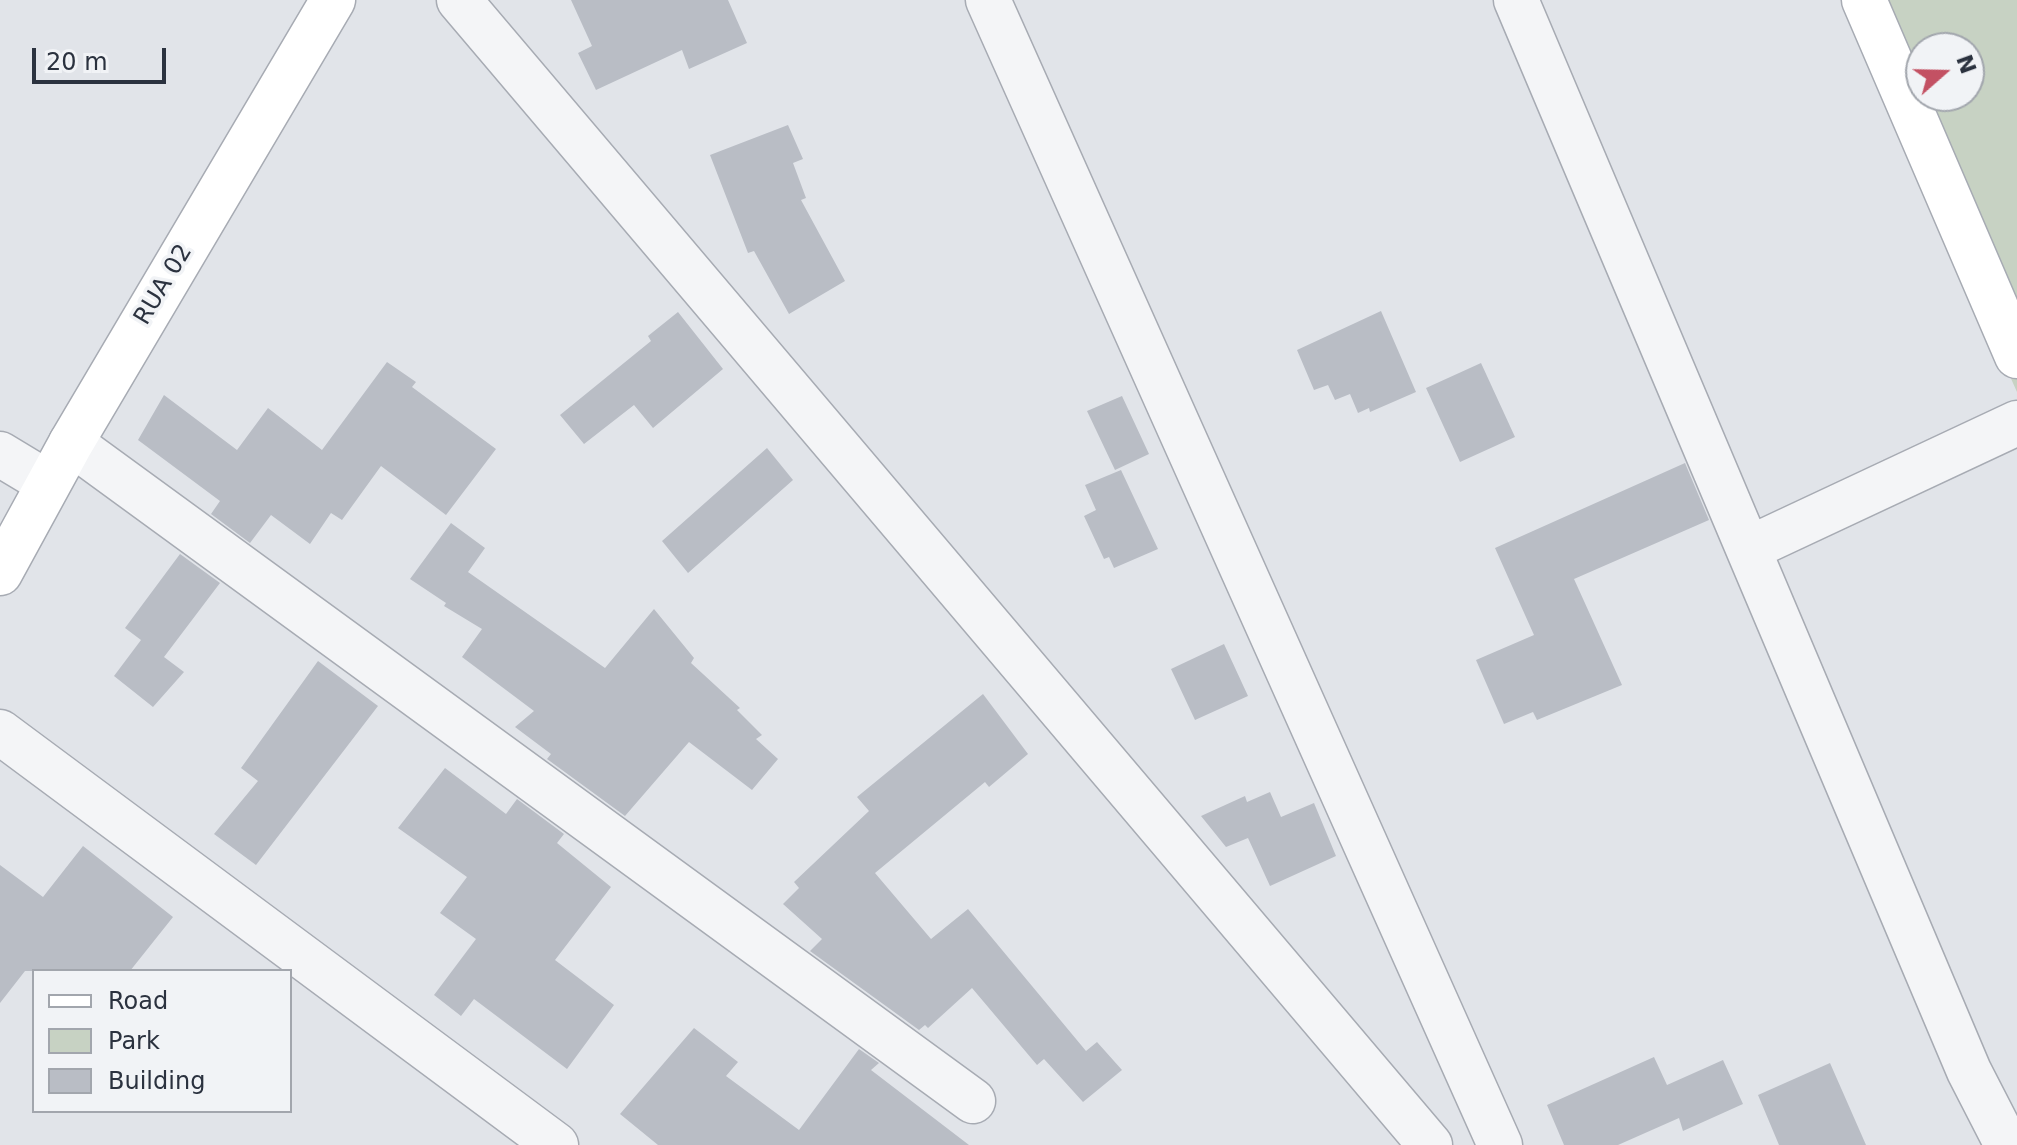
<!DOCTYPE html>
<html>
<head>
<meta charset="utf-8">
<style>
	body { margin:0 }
	#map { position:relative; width:2017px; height:1145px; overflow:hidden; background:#e1e4e9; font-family:"DejaVu Sans",sans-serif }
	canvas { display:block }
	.legend { position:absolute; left:32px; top:969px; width:260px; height:144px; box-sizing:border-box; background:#f1f3f6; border:2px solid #a2a6ad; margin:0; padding:10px 14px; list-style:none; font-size:24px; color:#2b323f }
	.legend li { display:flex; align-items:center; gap:16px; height:40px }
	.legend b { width:40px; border:2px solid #a2a6ad }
	.north { position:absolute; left:1905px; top:32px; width:80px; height:80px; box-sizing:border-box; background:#f1f3f6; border:2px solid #a2a6ad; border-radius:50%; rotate:70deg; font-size:22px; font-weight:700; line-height:32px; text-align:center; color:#2b323f }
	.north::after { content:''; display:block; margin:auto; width:28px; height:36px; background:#c35163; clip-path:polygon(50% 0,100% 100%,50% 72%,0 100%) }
	.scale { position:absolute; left:32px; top:48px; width:134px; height:36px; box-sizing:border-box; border:4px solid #2b323f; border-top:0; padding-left:10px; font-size:24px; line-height:28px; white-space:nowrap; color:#2b323f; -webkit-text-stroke:6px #f1f3f6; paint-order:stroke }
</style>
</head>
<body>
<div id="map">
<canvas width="2017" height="1145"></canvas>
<ul class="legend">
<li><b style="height:10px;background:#fff"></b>Road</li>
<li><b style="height:22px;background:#c7d2c3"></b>Park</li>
<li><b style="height:22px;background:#b9bdc5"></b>Building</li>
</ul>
<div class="north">N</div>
<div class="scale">20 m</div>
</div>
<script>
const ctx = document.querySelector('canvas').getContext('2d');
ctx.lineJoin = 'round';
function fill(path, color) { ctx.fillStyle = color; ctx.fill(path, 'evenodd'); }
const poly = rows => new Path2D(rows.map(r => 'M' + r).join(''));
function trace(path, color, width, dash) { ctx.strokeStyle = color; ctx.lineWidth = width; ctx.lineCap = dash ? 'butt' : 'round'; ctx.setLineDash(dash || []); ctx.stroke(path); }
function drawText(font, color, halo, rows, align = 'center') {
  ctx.font = font + ' "DejaVu Sans",sans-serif'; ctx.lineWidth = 7; ctx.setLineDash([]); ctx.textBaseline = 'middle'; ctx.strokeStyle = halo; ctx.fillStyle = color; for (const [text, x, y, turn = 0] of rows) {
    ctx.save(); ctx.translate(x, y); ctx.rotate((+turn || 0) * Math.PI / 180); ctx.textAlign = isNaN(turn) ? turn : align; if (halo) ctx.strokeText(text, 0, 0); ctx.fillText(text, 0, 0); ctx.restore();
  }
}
const green = poly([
	[1842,0,2017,0,2017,392],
	[1921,48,1969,48,1969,96,1921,96]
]);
const building = poly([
	[571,0,728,0,747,43,689,69,682,50,596,90,578,53,592,46],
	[788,125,803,159,793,163,806,198,801,200,845,281,789,314,754,251,748,253,710,155],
	[1381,311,1416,392,1370,412,1369,408,1358,413,1350,394,1335,400,1328,385,1314,390,1297,350],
	[678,312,723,369,653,428,634,405,584,444,560,415,651,341,648,336],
	[387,362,416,382,412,387,496,449,446,515,381,466,342,520,331,513,310,544,271,515,250,543,211,514,220,501,138,440,164,395,237,450,268,408,322,450],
	[1481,363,1515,437,1460,462,1426,388],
	[1122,396,1149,454,1115,470,1087,411],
	[767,448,793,480,688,573,662,541],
	[1685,463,1709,520,1574,579,1622,685,1537,720,1533,712,1504,724,1476,660,1534,635,1495,548],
	[1121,470,1158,549,1114,568,1109,557,1104,559,1084,516,1096,510,1085,485],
	[451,523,485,548,468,572,605,668,654,609,694,658,691,663,740,708,737,710,762,735,756,739,778,759,752,790,689,742,625,816,547,759,551,754,515,727,534,711,462,657,482,629,444,606,446,603,410,579],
	[180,554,220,583,164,657,184,672,153,707,114,676,141,640,125,628],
	[1224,644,1248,696,1195,720,1171,669],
	[318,661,378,706,256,865,214,834,258,781,241,768],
	[983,694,1028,754,989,787,985,782,875,873,931,939,968,909,1086,1051,1097,1042,1122,1070,1083,1102,1044,1059,1037,1065,972,988,928,1028,925,1025,919,1030,810,951,822,939,783,904,799,888,794,882,869,811,857,797],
	[445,768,506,814,517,799,564,834,557,843,611,887,555,960,614,1005,567,1069,474,999,461,1016,434,995,476,939,440,913,467,877,398,828],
	[1270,792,1281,817,1314,803,1336,856,1270,886,1248,838,1226,847,1201,816,1245,796,1247,802],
	[83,846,173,917,130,971,25,971,0,1003,0,865,43,897],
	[694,1028,738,1062,726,1076,799,1130,859,1049,879,1063,871,1070,969,1145,658,1145,620,1114],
	[1654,1057,1667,1085,1723,1060,1743,1104,1683,1131,1679,1118,1618,1145,1564,1145,1547,1105],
	[1830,1063,1866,1145,1779,1145,1758,1095]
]);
const street = poly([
	[459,0,1430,1145],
	[988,0,1500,1145],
	[1516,0,1969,1071,2007,1145],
	[71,443,973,1101],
	[0,454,48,483],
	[1750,548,2017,423],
	[0,732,556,1145]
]);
const secondary = poly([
	[1864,0,2017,356],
	[0,573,71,443,333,0]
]);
const streetNames = [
	["RUA 02",164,285,-59]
];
fill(green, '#c7d2c3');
fill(building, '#b9bdc5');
trace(street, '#a7abb3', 47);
trace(secondary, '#a7abb3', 47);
trace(street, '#f4f5f7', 44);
trace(secondary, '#fff', 44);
drawText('24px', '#2b323f', '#f1f3f6', streetNames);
</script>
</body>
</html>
